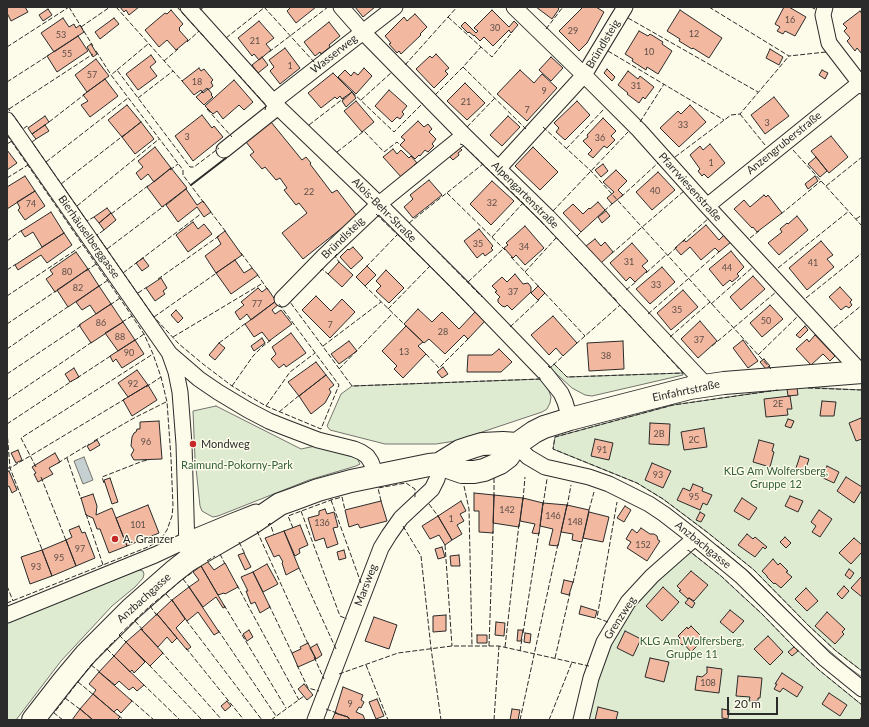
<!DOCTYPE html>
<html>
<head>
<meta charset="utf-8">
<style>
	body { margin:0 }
	#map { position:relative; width:869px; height:727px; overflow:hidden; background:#fdfbea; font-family:Lato,sans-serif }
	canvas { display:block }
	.frame { position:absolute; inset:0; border:8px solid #2b2b2b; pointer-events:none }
	.scale { position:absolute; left:727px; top:697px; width:51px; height:18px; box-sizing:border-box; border:2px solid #2b2b2b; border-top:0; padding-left:5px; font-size:12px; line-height:14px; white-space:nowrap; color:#2b2b2b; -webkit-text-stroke:3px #fdfbea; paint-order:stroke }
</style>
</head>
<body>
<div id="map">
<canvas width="869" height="727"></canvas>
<div class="frame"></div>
<div class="scale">20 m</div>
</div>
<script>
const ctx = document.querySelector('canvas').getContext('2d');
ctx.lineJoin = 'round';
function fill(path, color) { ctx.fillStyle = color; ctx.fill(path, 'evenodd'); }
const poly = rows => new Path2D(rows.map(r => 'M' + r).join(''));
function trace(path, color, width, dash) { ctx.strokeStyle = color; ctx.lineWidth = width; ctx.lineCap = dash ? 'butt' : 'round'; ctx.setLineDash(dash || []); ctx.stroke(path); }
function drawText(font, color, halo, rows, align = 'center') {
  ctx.font = font + ' Lato,sans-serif'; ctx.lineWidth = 3; ctx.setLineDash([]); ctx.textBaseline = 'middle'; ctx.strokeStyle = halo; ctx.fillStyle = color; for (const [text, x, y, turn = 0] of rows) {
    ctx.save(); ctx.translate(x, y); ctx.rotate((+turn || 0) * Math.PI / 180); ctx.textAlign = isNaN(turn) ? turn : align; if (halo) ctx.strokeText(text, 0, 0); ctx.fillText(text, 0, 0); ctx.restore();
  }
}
const green = poly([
	[554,364,567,377,683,373,683,375,592,396,585,395,572,388,550,368,554,364],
	[541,379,549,391,551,397,550,403,547,409,542,412,455,441,436,444,385,444,330,430,327,426,341,394,352,386,541,379],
	[798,387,862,390,862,671,836,651,808,625,754,570,707,532,663,499,637,483,553,449,555,437,673,405,798,387],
	[216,406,301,449,315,446,357,458,360,464,356,466,309,480,218,516,213,517,209,515,202,511,200,506,195,459,193,411,216,406],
	[718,546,750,573,817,640,848,667,862,677,862,683,719,552,718,546],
	[688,550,721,576,762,614,793,646,819,670,862,705,862,716,860,720,588,720,599,673,620,622,658,575,688,550],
	[139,570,143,571,144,574,143,578,135,587,112,606,61,661,16,720,7,720,7,622,139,570]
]);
const water = poly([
	[84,457,93,480,83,484,74,461,84,457]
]);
const building = poly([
	[7,7,25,7,28,12,11,21,7,13,7,7],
	[120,7,139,7,129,15,126,10,124,12,120,7],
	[289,7,316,7,296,23,287,11,290,8,289,7],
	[355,7,375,7,363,17,355,7],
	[536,7,557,7,559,9,552,19,536,7],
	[583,7,596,7,604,12,587,43,579,51,559,31,583,7],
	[784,7,789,7,806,17,795,36,785,31,783,34,777,31,780,27,775,24,784,7],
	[48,9,52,15,43,21,39,15,48,9],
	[171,10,183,24,179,28,180,29,179,30,188,40,176,50,167,40,159,47,145,30,165,13,167,14,171,10],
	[492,10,509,27,514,21,518,25,511,33,509,30,493,46,484,37,480,41,474,35,474,36,469,32,468,33,461,26,465,22,476,33,478,31,474,28,492,10],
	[680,10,722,38,709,58,693,48,692,49,679,41,680,39,667,31,680,10],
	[860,11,862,14,862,54,857,48,855,51,847,41,850,38,844,31,847,28,843,24,860,11],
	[415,14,427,27,420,34,421,35,401,54,399,51,397,53,389,44,391,43,385,36,404,17,407,21,415,14],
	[63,18,69,27,74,24,76,28,80,25,84,32,54,52,41,33,63,18],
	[114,18,119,24,100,39,95,32,114,18],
	[259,21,274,38,266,44,271,50,259,60,254,54,252,56,238,38,259,21],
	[329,22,340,36,329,45,330,47,321,54,320,52,315,56,304,42,329,22],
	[639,31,648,36,650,34,663,42,662,44,672,51,658,74,647,67,646,70,632,61,633,59,625,54,639,31],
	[78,36,88,51,57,72,47,56,78,36],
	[91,44,97,54,93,57,87,47,91,44],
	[285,48,300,68,280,84,270,71,274,67,269,60,285,48],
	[770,49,783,57,779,65,766,58,770,49],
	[436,54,449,68,445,71,448,74,434,88,416,69,430,56,432,58,436,54],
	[151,55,156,62,150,67,157,76,138,90,126,74,151,55],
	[262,57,268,65,258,73,252,65,262,57],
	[551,57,563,68,551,81,539,70,551,57],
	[96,59,109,76,87,92,75,75,96,59],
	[199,68,201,71,204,69,213,80,211,82,213,86,208,90,207,88,202,92,201,90,194,95,182,81,199,68],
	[364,68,372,76,356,94,338,77,345,70,351,76,354,72,358,75,364,68],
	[607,69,615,77,612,81,604,73,607,69],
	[520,70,534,83,542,74,557,88,527,121,497,94,520,70],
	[822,70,828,73,825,79,819,75,822,70],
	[628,71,638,79,640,76,654,87,645,99,643,97,639,103,627,94,628,93,618,85,628,71],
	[333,73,352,92,342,99,340,96,337,99,335,97,321,108,308,93,333,73],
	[105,79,118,96,90,117,81,105,88,101,83,95,105,79],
	[234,80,253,102,244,110,239,105,223,119,217,111,213,114,205,106,234,80],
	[465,83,485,103,467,120,447,101,465,83],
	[208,89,212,94,211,95,213,97,204,105,196,97,202,92,203,93,208,89],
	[389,90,407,106,402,112,404,114,400,119,397,117,392,122,375,106,389,90],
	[352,92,356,98,346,107,342,101,352,92],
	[774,97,789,116,765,134,751,115,774,97],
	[356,101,374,122,362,132,344,111,356,101],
	[577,101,590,115,565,140,556,132,559,128,554,123,577,101],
	[127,105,141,122,122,137,108,120,127,105],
	[690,105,706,122,679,147,660,128,678,111,681,114,690,105],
	[202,115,212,128,214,126,223,137,193,161,175,136,202,115],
	[45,116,49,122,32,134,28,128,45,116],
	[508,116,520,127,502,146,490,135,508,116],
	[603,118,616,131,611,136,615,140,607,148,604,146,593,158,588,154,592,150,583,141,588,137,587,135,603,118],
	[418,121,424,127,428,124,432,129,429,132,436,139,432,144,434,146,428,152,425,150,420,156,419,155,415,159,400,145,405,140,401,137,418,121],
	[141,122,154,139,135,154,122,137,141,122],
	[271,122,302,160,306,157,311,163,310,164,332,193,337,190,357,216,303,259,282,233,307,213,299,203,296,205,284,190,287,188,280,178,276,180,265,167,262,169,250,155,254,152,246,142,271,122],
	[45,125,49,131,36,139,32,134,45,125],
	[831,136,848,157,829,173,811,151,831,136],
	[710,144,725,163,708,178,704,174,702,176,698,171,700,169,690,155,700,146,703,150,710,144],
	[155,147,171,168,154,182,148,174,141,180,136,173,143,167,138,161,155,147],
	[533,147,558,172,540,190,515,166,533,147],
	[460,148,462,150,458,153,459,155,453,160,449,156,460,148],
	[393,149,397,154,401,150,409,158,411,156,417,163,414,165,416,166,402,178,383,157,393,149],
	[7,150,17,163,7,170,7,150],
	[816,157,827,171,820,177,808,164,816,157],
	[603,164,608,171,601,177,595,170,603,164],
	[171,168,187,188,162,207,147,187,171,168],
	[616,170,627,181,618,190,623,195,612,204,607,198,614,192,603,182,616,170],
	[658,172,675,190,652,210,636,192,658,172],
	[25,176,35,191,7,209,7,187,25,176],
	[815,176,818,181,808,189,805,184,815,176],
	[429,180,442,195,413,218,404,207,413,199,410,195,429,180],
	[492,181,514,201,491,225,470,204,492,181],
	[186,189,197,205,203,201,211,212,204,217,197,207,178,222,166,205,186,189],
	[35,191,45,206,25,220,18,210,20,208,17,202,35,191],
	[764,195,766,197,768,195,782,213,757,232,753,227,752,228,734,209,744,200,750,207,764,195],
	[598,202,605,210,581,232,563,213,573,204,583,214,589,208,590,209,598,202],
	[107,208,111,213,99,223,94,217,107,208],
	[606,211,610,216,602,223,598,217,606,211],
	[51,212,64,233,42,247,33,232,25,237,21,231,51,212],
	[111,213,116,220,104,230,99,223,111,213],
	[797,216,808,230,779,255,768,243,782,232,780,229,787,223,788,224,797,216],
	[193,222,198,229,204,224,212,234,188,252,176,235,193,222],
	[706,225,719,240,724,235,731,242,719,252,715,248,701,260,690,247,681,255,675,248,684,240,686,242,706,225],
	[525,226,544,248,525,265,516,255,513,258,504,248,508,245,506,243,525,226],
	[479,229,493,246,491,248,493,250,485,256,483,253,477,258,464,241,479,229],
	[225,231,242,255,216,273,205,256,221,244,217,237,225,231],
	[64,233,72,245,47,263,41,255,18,270,15,265,64,233],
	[595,239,601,246,605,242,613,252,601,263,586,246,595,239],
	[821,241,833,255,827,259,834,267,807,290,789,268,821,241],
	[632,243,648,261,642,266,647,271,635,282,630,277,626,281,610,263,632,243],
	[353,247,363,258,351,269,340,257,348,249,349,250,353,247],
	[731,251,744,267,737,274,739,276,732,282,730,280,723,286,709,269,731,251],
	[76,252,88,269,55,292,46,279,53,274,50,270,76,252],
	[143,258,149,266,142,271,136,263,143,258],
	[235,260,244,273,252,268,258,275,231,294,216,273,235,260],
	[339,262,353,275,342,287,328,274,339,262],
	[367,266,376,275,365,286,356,277,367,266],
	[662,267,675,282,650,304,636,289,662,267],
	[88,269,99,286,68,307,57,290,88,269],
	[386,270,404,288,389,303,376,291,381,286,376,281,386,270],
	[515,274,523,284,528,283,531,287,531,292,512,310,507,305,505,307,502,306,498,302,498,299,500,297,495,292,497,291,492,286,502,277,507,282,515,274],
	[753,276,765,289,741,310,730,297,753,276],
	[161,278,167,288,163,291,165,294,155,301,146,288,161,278],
	[99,286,111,304,96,314,90,305,82,310,76,302,99,286],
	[538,286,545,293,538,300,531,293,538,286],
	[840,287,852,300,850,302,852,305,849,308,846,306,841,310,829,297,840,287],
	[258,288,262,292,267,288,276,301,251,320,247,314,240,320,235,312,244,305,241,302,258,288],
	[683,290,698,307,671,330,657,313,683,290],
	[316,296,331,311,342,299,355,312,330,338,302,310,316,296],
	[276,301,279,304,272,310,275,314,281,310,292,324,269,341,262,332,254,337,245,324,276,301],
	[111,304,123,322,91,343,79,325,111,304],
	[770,305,783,319,762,337,750,323,770,305],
	[418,309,432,322,442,312,459,329,475,312,485,321,468,339,464,335,445,354,429,339,424,343,404,324,418,309],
	[176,310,183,318,178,323,171,315,176,310],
	[553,316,577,343,563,356,556,348,549,355,531,335,553,316],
	[700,321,717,341,698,358,681,339,700,321],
	[123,322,135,340,118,351,105,333,123,322],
	[406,326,423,342,418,346,426,354,403,378,394,369,397,366,382,351,406,326],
	[805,326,808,330,800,338,796,335,805,326],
	[291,333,306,353,286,367,284,364,279,368,271,359,276,354,272,347,291,333],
	[815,335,835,356,830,361,823,354,811,365,796,349,807,339,809,342,815,335],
	[262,338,265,343,254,351,251,346,262,338],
	[135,340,144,354,122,368,116,359,113,362,110,356,135,340],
	[743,340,758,361,748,368,733,348,743,340],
	[349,341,357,351,339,364,331,354,349,341],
	[623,341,624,369,589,371,587,343,623,341],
	[219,343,225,348,215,360,209,355,219,343],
	[499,349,512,362,501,372,467,372,468,355,492,355,499,349],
	[764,359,770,366,766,369,760,362,764,359],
	[316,362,326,375,299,396,288,382,316,362],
	[443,367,448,374,442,378,437,372,443,367],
	[74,368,79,377,70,382,65,374,74,368],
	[137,370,148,385,128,397,118,383,137,370],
	[326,375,334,385,329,389,331,392,325,403,311,414,299,396,326,375],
	[148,385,157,400,132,416,123,400,148,385],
	[797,388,798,395,788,396,787,389,797,388],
	[790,396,792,409,787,409,788,415,766,417,764,399,790,396],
	[822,401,836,402,834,416,820,416,822,401],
	[861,418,862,421,862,439,856,441,849,423,861,418],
	[788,419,794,421,791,428,785,426,788,419],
	[159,421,162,459,134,460,131,455,134,450,131,446,132,437,134,433,136,432,137,429,140,429,140,422,159,421],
	[650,423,670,424,669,445,649,444,650,423],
	[704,428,707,447,684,450,681,432,704,428],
	[595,439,613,443,609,460,591,456,595,439],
	[97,440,100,445,90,451,87,446,97,440],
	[759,440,774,444,772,451,774,452,770,467,753,462,759,440],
	[18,450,22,460,16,463,11,453,18,450],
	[55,453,60,462,49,468,53,474,38,482,34,474,36,473,32,467,55,453],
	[800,456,809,459,805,471,796,468,800,456],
	[652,463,671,471,663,488,645,480,652,463],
	[827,466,839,472,834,483,821,477,827,466],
	[9,471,17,490,12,493,9,486,7,487,7,472,9,471],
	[846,477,862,487,862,490,854,503,837,491,846,477],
	[110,478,118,502,112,504,104,480,110,478],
	[693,484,703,488,702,491,712,495,707,505,703,503,700,510,677,500,683,488,690,491,693,484],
	[474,493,494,495,493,533,479,532,479,511,474,511,474,493],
	[93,494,97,506,96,515,112,508,127,546,109,553,100,529,97,529,93,518,86,515,81,498,93,494],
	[494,495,523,498,519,527,493,523,494,495],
	[790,496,803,501,798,512,785,506,790,496],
	[523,498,543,503,539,534,532,533,535,524,520,521,523,498],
	[742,498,757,508,749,520,734,511,742,498],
	[381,501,387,521,360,528,358,524,349,527,345,510,381,501],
	[461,501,466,511,460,514,464,521,457,525,462,534,452,540,438,516,461,501],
	[543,503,567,505,558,546,549,545,553,529,540,526,543,503],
	[148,505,159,533,127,546,116,518,148,505],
	[567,505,589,510,582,542,572,540,573,534,561,532,567,505],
	[625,506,631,510,624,522,617,518,625,506],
	[325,509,327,514,334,512,338,527,333,528,338,544,327,548,324,538,315,541,308,518,319,515,319,511,325,509],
	[819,510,832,519,820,537,812,532,816,526,811,522,819,510],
	[589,512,609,517,603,542,583,538,589,512],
	[700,512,705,515,701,522,696,520,700,512],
	[438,516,452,540,445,545,439,535,430,539,422,526,438,516],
	[300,525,308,545,299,549,300,553,295,556,284,531,300,525],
	[79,526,82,533,85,532,95,558,76,566,66,540,72,537,69,530,79,526],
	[641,528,650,534,654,534,657,536,658,540,660,541,647,561,627,548,631,542,626,539,632,529,637,533,641,528],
	[284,531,299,568,286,575,282,563,283,562,279,555,274,557,265,538,284,531],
	[747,534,753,539,755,537,767,547,765,549,763,547,755,557,738,545,747,534],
	[785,537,791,543,786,548,780,542,785,537],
	[854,538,862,545,862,552,851,564,839,553,854,538],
	[66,540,76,566,52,576,42,550,66,540],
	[442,547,445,557,438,559,435,549,442,547],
	[42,550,52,576,30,584,21,557,42,550],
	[344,550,346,558,339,560,337,552,344,550],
	[244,553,251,567,245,570,238,555,244,553],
	[459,555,460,566,451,566,450,556,459,555],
	[773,559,778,565,780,563,788,571,786,572,792,577,781,588,775,583,774,584,767,577,767,576,762,571,773,559],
	[207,561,214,570,225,563,238,587,225,594,224,593,218,595,201,566,207,561],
	[267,564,278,584,263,592,253,572,267,564],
	[201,566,225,607,223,608,216,597,203,607,189,587,199,580,193,572,201,566],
	[849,569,854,573,850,579,845,575,849,569],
	[691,571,708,585,694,601,689,598,688,599,679,591,681,590,677,586,691,571],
	[253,572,270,607,260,613,255,602,251,604,246,591,248,591,241,577,253,572],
	[862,576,862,597,851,588,862,576],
	[564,580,573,582,569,595,561,593,564,580],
	[844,586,849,591,842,599,837,594,844,586],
	[189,587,219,632,214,635,198,612,187,621,172,600,189,587],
	[663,587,679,602,662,621,646,606,663,587],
	[806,588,818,601,807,611,795,599,806,588],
	[689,598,695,603,692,608,685,603,689,598],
	[172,600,185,619,176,628,191,647,187,650,157,614,172,600],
	[581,606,597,611,595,618,579,614,581,606],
	[730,610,744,621,733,633,720,622,730,610],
	[827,612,845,629,842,632,844,634,835,644,815,626,827,612],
	[157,614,177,638,172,643,167,637,158,647,141,629,157,614],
	[446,615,446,631,433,632,433,616,446,615],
	[374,617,397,625,389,649,365,641,374,617],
	[496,622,505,623,504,636,495,635,496,622],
	[691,626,704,639,691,652,684,644,682,645,678,641,680,638,678,636,687,627,688,629,691,626],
	[141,629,163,653,150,666,126,642,141,629],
	[249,630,253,637,247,641,243,634,249,630],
	[518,630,523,630,521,641,517,641,518,630],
	[625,631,641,639,633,656,617,648,625,631],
	[525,633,531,634,530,643,524,642,525,633],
	[477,635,487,635,487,643,477,643,477,635],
	[768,636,783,652,770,665,754,649,768,636],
	[126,642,145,662,134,673,132,670,130,672,114,656,126,642],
	[308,643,316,659,298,667,292,653,301,649,300,647,308,643],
	[317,644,322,655,316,659,310,648,317,644],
	[794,647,798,651,792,656,788,652,794,647],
	[114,656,144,685,137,691,133,687,129,690,119,681,115,685,99,672,114,656],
	[650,658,669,662,664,682,645,677,650,658],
	[707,667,722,669,719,693,695,690,697,676,702,677,707,673,707,667],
	[99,672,132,701,121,713,117,709,114,712,93,694,96,690,89,684,99,672],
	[782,673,803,687,797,697,783,688,780,692,774,689,777,684,775,684,782,673],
	[738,676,762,678,760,698,758,698,758,701,749,701,750,697,736,696,738,676],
	[304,684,313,695,307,700,298,689,304,684],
	[343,687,363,695,361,700,364,702,361,708,359,707,356,712,363,715,365,720,350,720,348,717,335,713,343,687],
	[829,693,847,705,840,716,822,704,829,693],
	[93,694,120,717,117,720,93,720,80,709,93,694],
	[377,699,384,716,376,719,369,702,377,699],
	[227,701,231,706,225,711,221,706,227,701],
	[598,707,618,712,616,720,595,720,598,707],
	[80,709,93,720,72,720,80,709],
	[512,709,520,710,518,720,510,720,512,709],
	[722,709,729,710,728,719,722,718,722,709],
	[335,713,348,717,350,720,332,720,335,713]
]);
const street = poly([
	[188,7,278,107,379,204,462,287,545,373,561,393,565,402,570,419],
	[341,7,363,32,464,135,548,217,706,385],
	[514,7,584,75,639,130,707,206,861,372],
	[825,7,823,15,829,43,862,86],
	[273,102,395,7],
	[7,120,170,354,199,379,218,392,248,410,269,421,284,427,318,440,354,449,361,452,367,456,371,462,376,475],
	[224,150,278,107],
	[499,168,584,75,625,7],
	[707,206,862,81],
	[282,299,323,257,379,204,464,135],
	[170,355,176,372,180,392,184,444,187,549],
	[517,444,523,452,528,457,545,467,589,477,609,484,649,504,664,514,695,538,741,576,825,659,862,689],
	[7,615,155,555,187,540,233,521,256,512],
	[315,720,381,548,389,535,401,518,432,489,437,479,438,475,439,464],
	[581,720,591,678,604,642,628,602,652,576,695,538]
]);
const secondary = poly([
	[439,464,460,451,472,447,482,444,503,443,517,444],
	[33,720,65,679,86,654,131,609,173,572,187,561,202,552,252,523,280,504,294,499,318,490,351,481,429,465,439,464,462,472,474,472,484,470,500,463,508,457,517,444,534,432,544,427,570,419,690,388,724,383,862,372]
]);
const fence = poly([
	[69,7,93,46],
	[116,7,183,82],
	[177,7,266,105,265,110],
	[264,7,315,63],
	[709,7,789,56,826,52],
	[811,7,815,9],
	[200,10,204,7],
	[448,17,492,57,513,31],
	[628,18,758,92],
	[81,27,110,7],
	[546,29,563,7],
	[226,38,265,7],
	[187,42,199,31],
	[7,47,69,7],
	[96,51,111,75],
	[608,51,724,120],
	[269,52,328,7],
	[164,61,178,49],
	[405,65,457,7],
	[463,67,526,129],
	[117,70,148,44],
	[7,82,49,55],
	[352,92,394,132,423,103],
	[435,95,463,67,481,47],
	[138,98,173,71],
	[361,100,392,72],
	[7,107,23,129,27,126,28,128],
	[9,109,93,54],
	[207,109,232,137],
	[740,114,765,145],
	[49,122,85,94],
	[640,122,664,84],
	[309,125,344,98],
	[467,127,495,98],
	[543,127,591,171,771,369],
	[7,135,132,316,144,334,153,354,161,377,167,402,171,458,173,506,172,516,167,530,160,540,148,547,7,603],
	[36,139,32,142,87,221,94,217],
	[7,144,12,141],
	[460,144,463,145,523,203,618,302],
	[566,149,604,109],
	[793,150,862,226],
	[337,152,364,131,384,152,397,142,401,146],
	[675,157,731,115,740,114,789,56],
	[46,162,128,98],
	[170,170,178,164],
	[7,178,28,165],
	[61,184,124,135],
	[826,186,862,157],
	[447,193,505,250],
	[621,197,658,163],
	[204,203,183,175,183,170,111,75,117,70,190,167,194,167,219,148],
	[77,206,159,139],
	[210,211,226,232],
	[553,211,628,132],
	[604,211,613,203],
	[111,214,149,185],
	[376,214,430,266,475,312],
	[781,214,821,181],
	[856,219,862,215],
	[409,223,483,164],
	[104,230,97,235,154,317,179,344,203,364,232,386,266,406,321,429,339,385,279,304],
	[577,236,582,231],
	[492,237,523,203],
	[750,238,759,231],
	[7,241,22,230],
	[427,241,482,297],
	[683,242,684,240,709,218],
	[107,249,164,206],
	[241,253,253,269],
	[337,254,335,256,339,262],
	[611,254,684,191],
	[668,255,677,247],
	[511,257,585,336],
	[366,267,397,235],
	[778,268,849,211],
	[7,270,16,264],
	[86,271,96,264],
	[320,271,322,269,328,274],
	[525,272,556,238],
	[123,273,202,213],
	[646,273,667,254],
	[257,274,268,290],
	[158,279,219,236],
	[468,282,503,249],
	[364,285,404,324],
	[98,287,108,280],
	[626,290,637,281],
	[138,293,147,287],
	[7,296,83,245],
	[294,298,290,302,352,386,541,379,539,377],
	[806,298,862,253],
	[711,304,753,267],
	[110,305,120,298],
	[388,309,430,266],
	[648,314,720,251],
	[154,317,218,272],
	[122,322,132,316],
	[7,324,56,291],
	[510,327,540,299],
	[834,328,862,305],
	[173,337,263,283],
	[670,337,710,302],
	[134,341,144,334],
	[219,343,246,323],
	[576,344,620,305],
	[323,346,381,302],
	[712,346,776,292],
	[7,349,69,306],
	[426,354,439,368,468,339],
	[758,355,798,316],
	[554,364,567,377,683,373,623,308],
	[548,366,550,368,564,355],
	[339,369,393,313],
	[7,374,82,324],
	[77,378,112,355],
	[232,386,253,356,263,346,271,340],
	[146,387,161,377],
	[808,388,862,390],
	[778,390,673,405,555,437,553,449,637,483,663,499,707,532,754,570,808,625,836,651,862,671],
	[7,400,92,342],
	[266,406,290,372,315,353],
	[279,412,301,394],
	[7,424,72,381],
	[7,431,10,468,43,552],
	[94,441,134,418,166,402],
	[67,458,81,499],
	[58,463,89,444],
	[36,467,21,438,153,354],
	[7,468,10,468,125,399],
	[41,477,67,543],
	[104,483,102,477,143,461,149,460],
	[464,486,469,509,472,646],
	[494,497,494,477],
	[331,500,361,583],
	[523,500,525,477],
	[381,501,378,488,406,483,415,489,415,497,414,498],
	[429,504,438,516],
	[543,505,547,479],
	[567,507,571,485],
	[589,510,594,492],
	[301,511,340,616,347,619],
	[86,514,103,565],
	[268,525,270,523,274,535],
	[403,526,421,556,431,648,441,720],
	[293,528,288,516,331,500,342,497,345,510],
	[257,531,308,644],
	[239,542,245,554],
	[445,545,452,646],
	[688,551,688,550,721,576,762,614,793,646,819,670,862,705],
	[220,554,225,564],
	[207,561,215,556],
	[299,568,336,649],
	[183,579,190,588],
	[573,583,582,542],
	[237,585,299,700],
	[7,586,13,601],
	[166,594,173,602],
	[224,605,286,708],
	[269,605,293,655],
	[150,606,158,617],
	[186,620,262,720],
	[135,621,143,630],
	[608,622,597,618,617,502],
	[218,630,276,716],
	[523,633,539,532],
	[119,635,150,606,183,579,193,572],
	[119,635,128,644],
	[489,646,493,531],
	[505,647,519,524],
	[186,648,244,720],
	[107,649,115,657],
	[161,651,222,720],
	[520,651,522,639],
	[314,657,324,679],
	[555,658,570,593],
	[91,665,100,672],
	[149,665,202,720],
	[297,665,308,688,319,691],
	[366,665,388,720],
	[339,674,398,653,452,646,499,646,589,666],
	[78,682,95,696],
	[143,684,180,720],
	[65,698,81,710],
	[130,699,154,720],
	[326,709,337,713],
	[118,715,124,720],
	[63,720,54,713,91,665,115,640],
	[271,720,304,696],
	[494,720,499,646],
	[520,720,558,544],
	[549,720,572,662],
	[860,720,862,716]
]);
const wall = poly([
	[191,185,226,158]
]);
const markers = [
	[193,444,4,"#c62828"],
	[115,539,4,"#c62828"]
];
const numberNames = [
	["16",790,20],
	["30",495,28],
	["29",573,31],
	["12",694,34],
	["53",61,35],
	["21",255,41],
	["10",649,52],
	["55",67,54],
	["1",290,66],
	["57",92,75],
	["18",197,82],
	["31",636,86],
	["9",544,91],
	["21",466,102],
	["7",527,110],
	["3",767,123],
	["33",683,125],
	["3",187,137],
	["36",600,138],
	["1",711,163],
	["40",655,191],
	["22",309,192],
	["32",492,203],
	["74",31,204],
	["35",478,244],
	["34",524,247],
	["31",629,262],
	["41",813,263],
	["44",727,268],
	["80",67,272],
	["33",656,285],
	["82",78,288],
	["37",513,292],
	["77",257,304],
	["35",677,310],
	["50",766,321],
	["86",101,323],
	["7",330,325],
	["28",443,332],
	["88",120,337],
	["37",699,340],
	["13",404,352],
	["90",129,353],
	["38",606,356],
	["92",133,384],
	["2E",778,404],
	["2B",659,434],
	["2C",694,440],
	["96",146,442],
	["91",602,450],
	["93",658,475],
	["95",694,497],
	["142",507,510],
	["146",553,516],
	["1",451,519],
	["148",575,522],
	["136",322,523],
	["101",138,525],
	["152",643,545],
	["97",80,549],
	["95",59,558],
	["93",36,567],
	["108",708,683],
	["9",350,704]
];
const streetNames = [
	["Bründlsteig",603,44,-59],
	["Wasserweg",334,54,-38],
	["Anzengruberstraße",784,143,-39],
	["Pfarrwiesenstraße",690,187,48],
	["Alpengartenstraße",525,195,45],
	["Alois-Behr-Straße",384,210,45],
	["Bierhäuselberggasse",89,237,55],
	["Bründlsteig",343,238,-44],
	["Einfahrtstraße",686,391,-12],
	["Anzbachgasse",703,545,39],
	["Marsweg",366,585,-69],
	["Anzbachgasse",144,598,-42],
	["Grenzweg",620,618,-57]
];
const poiNames = [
	["Mondweg",201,444],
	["A. Granzer",123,539]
];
const parkNames = [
	["Raimund-Pokorny-Park",237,465],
	["KLG Am Wolfersberg,",776,471],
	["Gruppe 12",776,484],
	["KLG Am Wolfersberg,",692,641],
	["Gruppe 11",692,654]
];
fill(green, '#deebd1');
trace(green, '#74746e', 1);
fill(water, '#c7d0d0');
trace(water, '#74746e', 1);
fill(building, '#f2b8a0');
trace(building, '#2b2b2b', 1);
trace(street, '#2b2b2b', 17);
trace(secondary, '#2b2b2b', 24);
trace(street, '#fdfbea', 15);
trace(secondary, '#fdfbea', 22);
trace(fence, '#2b2b2b', 1, [5, 2]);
trace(wall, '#2b2b2b', 2);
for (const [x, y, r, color] of markers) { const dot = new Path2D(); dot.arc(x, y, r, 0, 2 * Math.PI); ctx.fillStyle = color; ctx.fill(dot); trace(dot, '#fdfbea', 1.5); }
drawText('9px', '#5d4e48', null, numberNames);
drawText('11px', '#2b2b2b', '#fdfbea', streetNames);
drawText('11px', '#2b2b2b', '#fdfbea', poiNames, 'left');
drawText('11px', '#34623c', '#fdfbea', parkNames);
</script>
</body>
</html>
